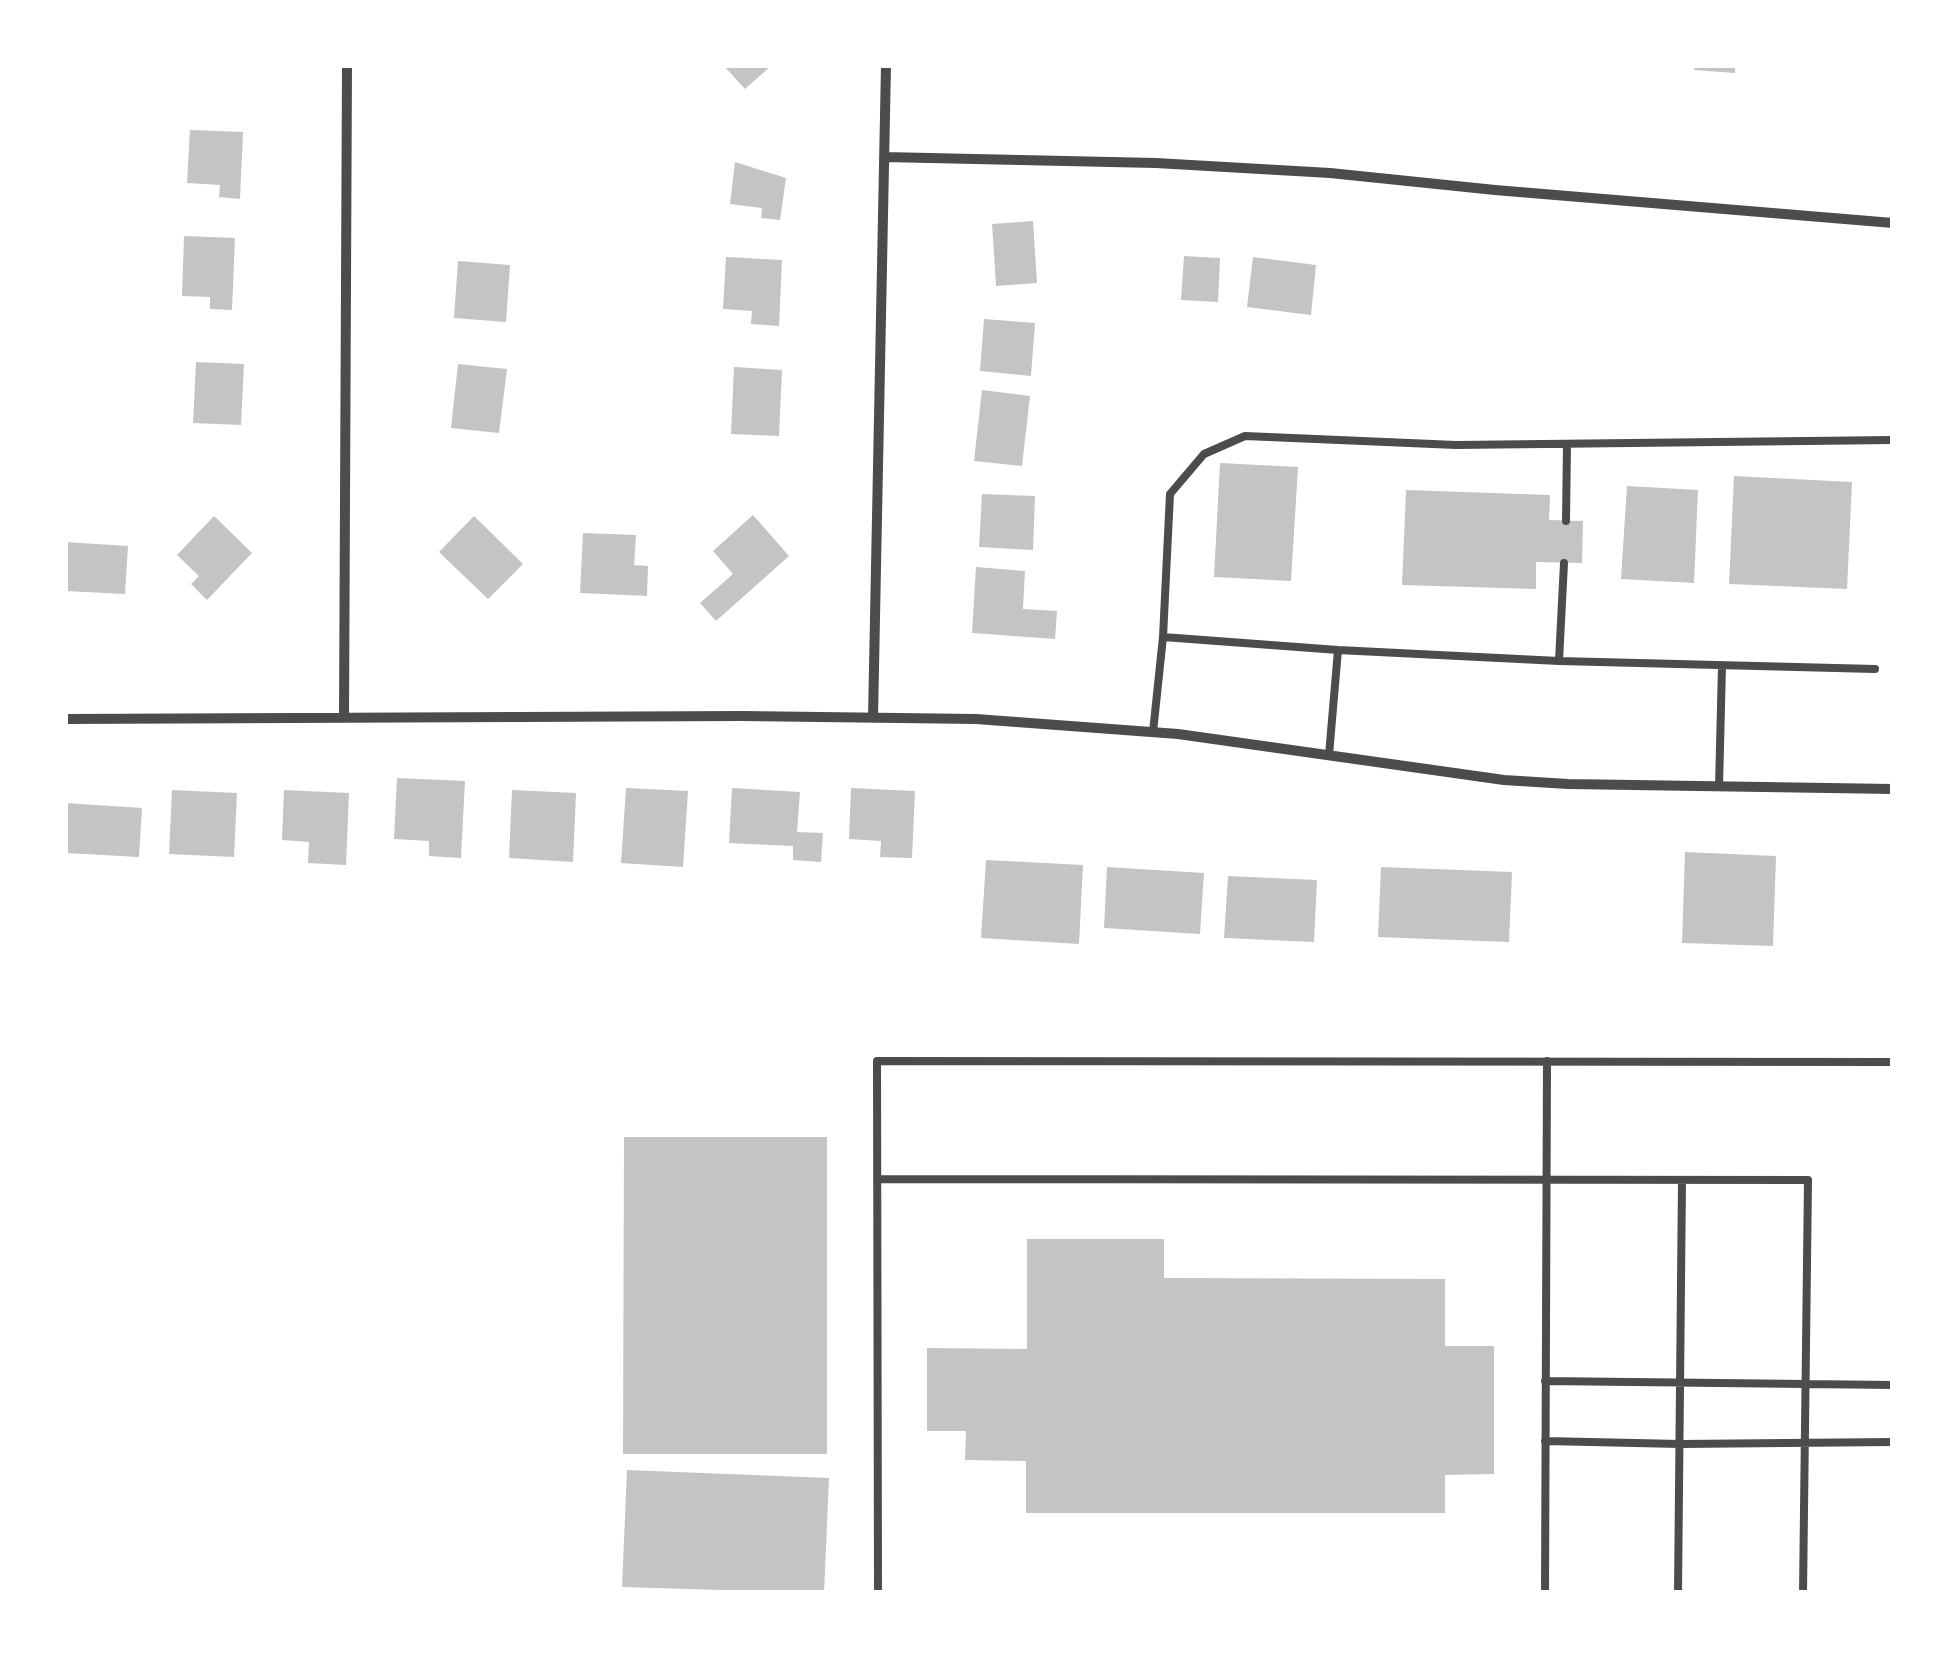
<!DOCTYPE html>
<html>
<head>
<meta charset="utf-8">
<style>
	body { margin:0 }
	#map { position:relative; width:1958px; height:1658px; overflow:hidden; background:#fff; font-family:"Alegreya Sans",sans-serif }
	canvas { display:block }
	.frame { position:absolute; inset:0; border:68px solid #fff; pointer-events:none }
</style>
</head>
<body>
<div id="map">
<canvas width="1958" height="1658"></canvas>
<div class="frame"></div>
</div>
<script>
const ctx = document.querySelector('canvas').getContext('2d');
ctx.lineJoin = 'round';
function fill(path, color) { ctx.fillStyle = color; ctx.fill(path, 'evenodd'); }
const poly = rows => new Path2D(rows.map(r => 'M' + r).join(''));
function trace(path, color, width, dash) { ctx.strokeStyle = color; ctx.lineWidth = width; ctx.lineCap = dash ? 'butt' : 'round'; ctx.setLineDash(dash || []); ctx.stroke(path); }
const building = poly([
	[723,65,772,65,745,89],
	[1695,65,1735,65,1735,73,1694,70],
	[190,130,243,132,240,199,219,197,220,185,187,183],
	[735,162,786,178,780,220,761,218,762,208,730,204],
	[1033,221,1037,283,996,286,992,224],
	[184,236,235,238,232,310,210,309,210,297,182,296],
	[1184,256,1220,258,1218,302,1181,300],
	[726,257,782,260,779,326,751,324,752,311,723,309],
	[1253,257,1316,265,1311,315,1247,307],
	[458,261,510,265,506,322,454,318],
	[984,319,1035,323,1031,376,980,371],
	[196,362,244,364,241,425,193,423],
	[458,364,507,369,499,433,451,428],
	[734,367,782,370,779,436,731,434],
	[982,390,1030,396,1022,466,974,461],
	[1220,463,1298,467,1291,581,1214,577],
	[1734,476,1852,482,1847,589,1729,584],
	[1627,486,1698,490,1694,583,1621,579],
	[1406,490,1550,495,1549,520,1583,521,1582,563,1536,562,1536,589,1402,585],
	[982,494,1035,496,1033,550,979,547],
	[753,515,789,556,716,621,700,603,733,574,713,551],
	[214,516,252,553,207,600,191,584,199,576,177,555],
	[474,516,523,564,488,599,439,552],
	[583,533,636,535,634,565,648,566,647,596,580,593],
	[65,542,128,546,125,594,65,591],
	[976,567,1025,571,1023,609,1057,611,1055,639,972,633],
	[397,778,465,781,461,858,429,856,429,841,394,839],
	[626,788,688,791,683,867,621,863],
	[732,788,800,792,797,832,823,833,821,862,793,860,793,846,729,843],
	[851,788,915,791,912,858,880,857,881,841,849,839],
	[172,790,237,793,234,857,169,854],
	[284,790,349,793,346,865,308,863,309,842,282,840],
	[512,790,576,793,573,862,509,858],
	[65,803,142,808,139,857,65,853],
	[1685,852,1776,856,1773,946,1682,943],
	[986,860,1083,865,1079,944,981,938],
	[1107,867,1204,873,1200,934,1104,928],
	[1381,867,1512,872,1509,942,1378,937],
	[1228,876,1317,880,1314,942,1224,938],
	[624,1137,827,1137,827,1454,623,1454],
	[1027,1239,1164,1239,1164,1278,1445,1279,1445,1346,1494,1346,1494,1474,1445,1475,1445,1513,1026,1513,1026,1461,965,1460,966,1431,927,1431,927,1348,1027,1349],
	[627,1470,829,1478,824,1593,622,1587]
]);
const service = poly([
	[1566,521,1567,444],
	[1564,563,1559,661,1875,669],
	[1163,637,1170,494,1204,454,1245,436,1456,445,1893,440],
	[1153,732,1163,637,1338,650,1559,661],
	[1329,755,1338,650],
	[1719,787,1722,666],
	[877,1179,1808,1180,1803,1593],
	[1545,1381,1893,1385],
	[1545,1441,1680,1444,1893,1442],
	[878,1593,877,1061,1893,1062],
	[1545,1593,1547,1061],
	[1678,1593,1682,1180]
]);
const minor = poly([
	[884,157,1156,163,1330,173,1495,190,1893,223],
	[344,718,347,65],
	[873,718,886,65],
	[65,719,742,716,976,719,1178,734,1504,780,1568,784,1893,789]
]);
fill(building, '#c4c4c4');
trace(service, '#4c4c4c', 8);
trace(minor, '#4c4c4c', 10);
</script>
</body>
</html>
